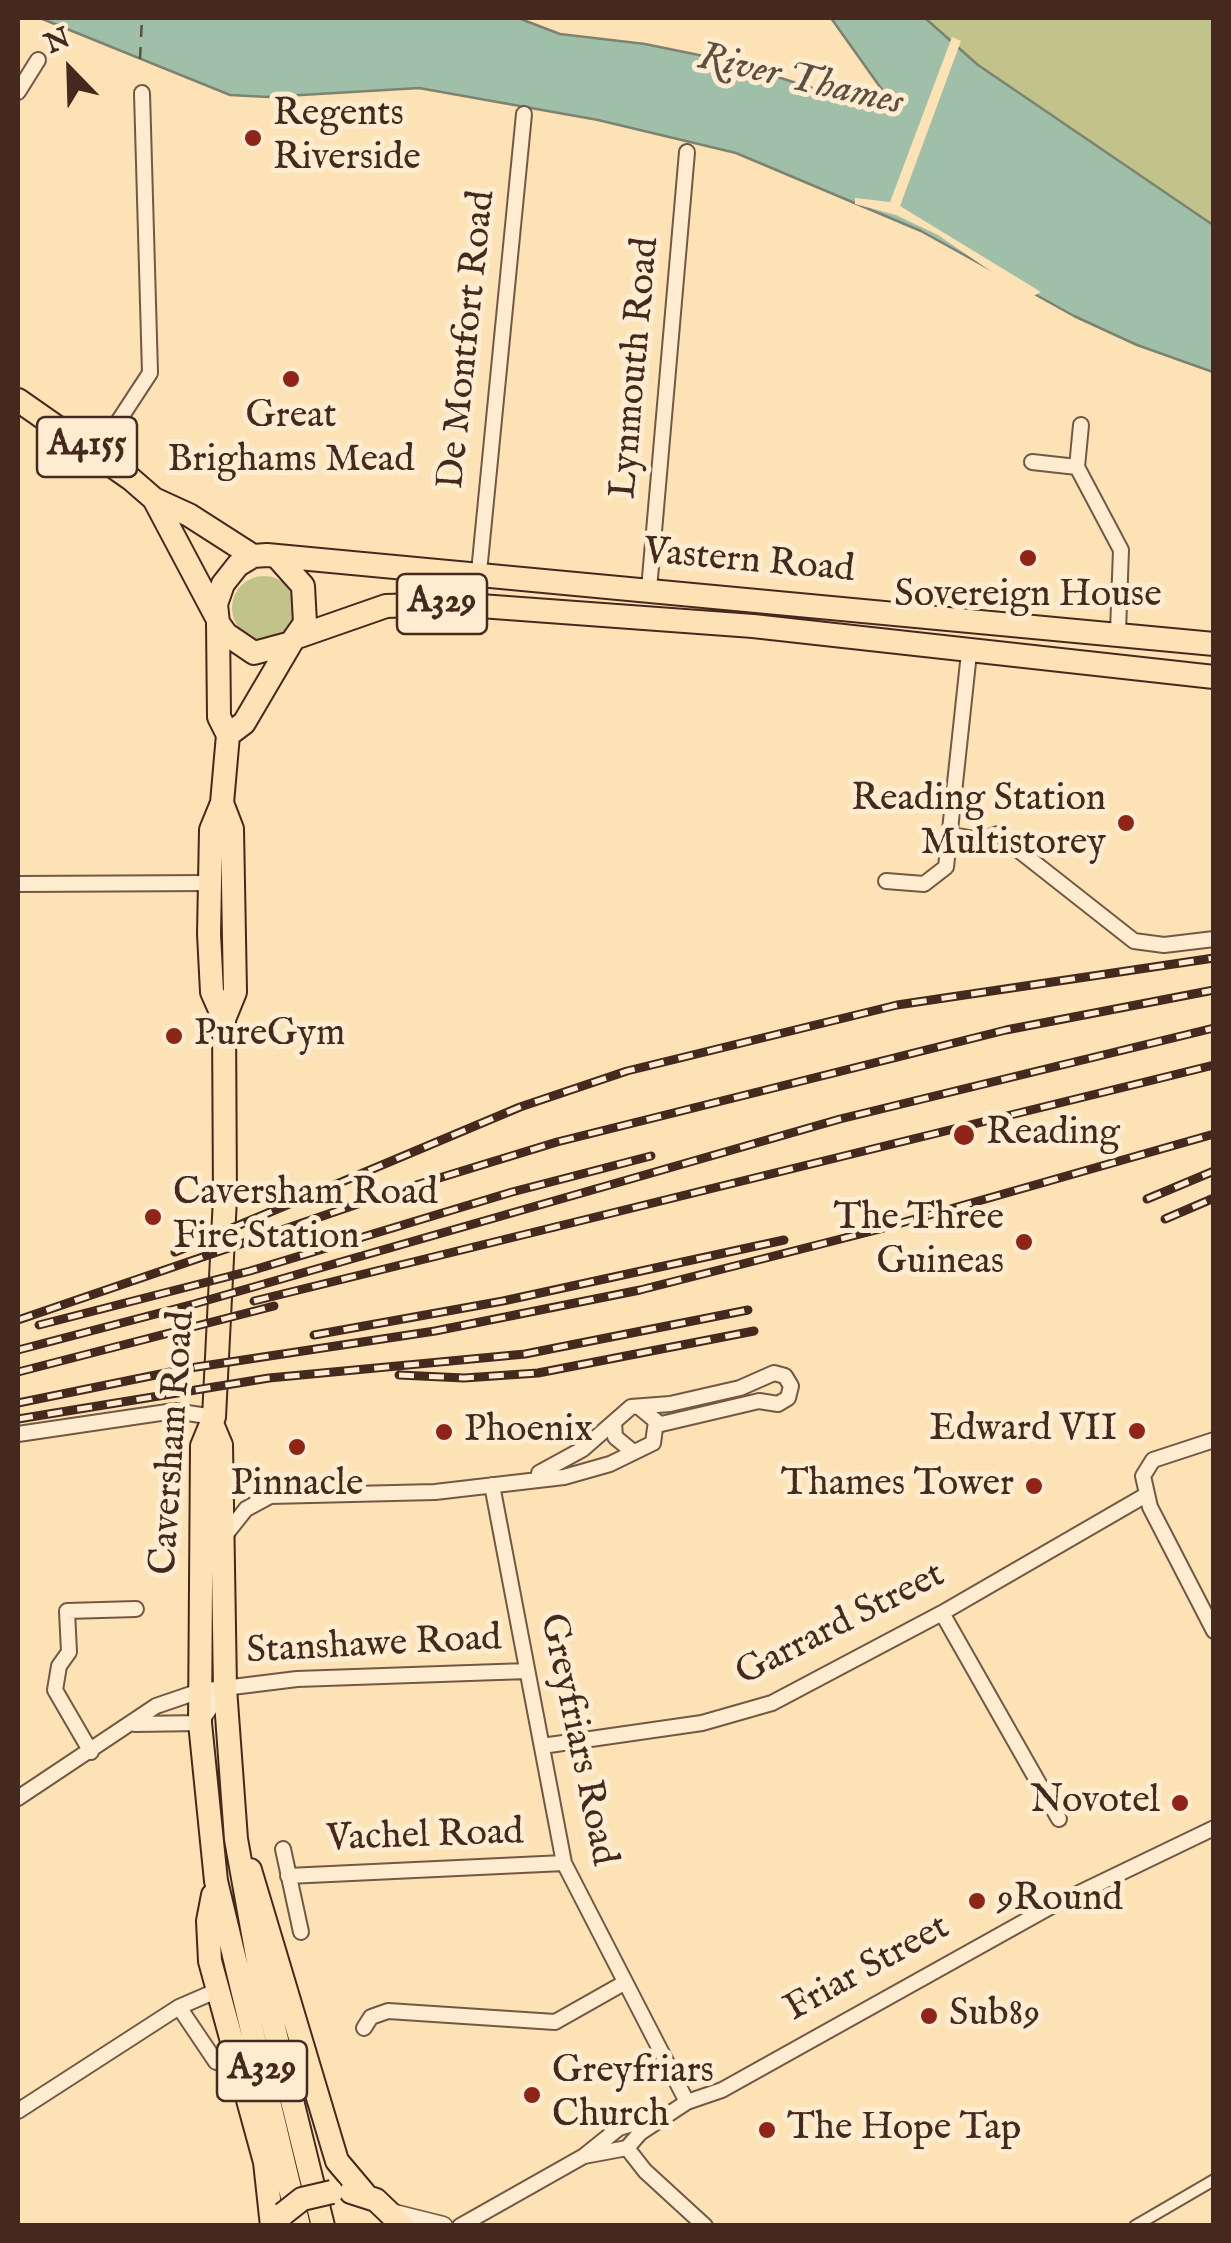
<!DOCTYPE html>
<html>
<head>
<meta charset="utf-8">
<style>
	body { margin:0 }
	#map { position:relative; width:1231px; height:2243px; overflow:hidden; background:#fce2b5; font-family:"IM FELL English",serif }
	canvas { display:block }
	.frame { position:absolute; inset:0; border:20px solid #46291e; pointer-events:none }
	.north { position:absolute; left:20px; top:20px; width:100px; height:100px; -webkit-text-stroke:8px #fdeccf; paint-order:stroke; rotate:337deg; font-size:28px; font-weight:700; line-height:40px; text-align:center; color:#46291e }
	.north::after { content:''; display:block; margin:auto; width:35px; height:45px; background:#46291e; clip-path:polygon(50% 0,100% 100%,50% 72%,0 100%) }
</style>
</head>
<body>
<div id="map">
<canvas width="1231" height="2243"></canvas>
<div class="frame"></div>
<div class="north">N</div>
</div>
<script>
const ctx = document.querySelector('canvas').getContext('2d');
ctx.lineJoin = 'round';
function fill(path, color) { ctx.fillStyle = color; ctx.fill(path, 'evenodd'); }
const poly = rows => new Path2D(rows.map(r => 'M' + r).join(''));
function trace(path, color, width, dash) { ctx.strokeStyle = color; ctx.lineWidth = width; ctx.lineCap = dash ? 'butt' : 'round'; ctx.setLineDash(dash || []); ctx.stroke(path); }
function drawText(font, color, halo, rows, align = 'center') {
  ctx.font = font + ' "IM FELL English",serif'; ctx.lineWidth = 10; ctx.setLineDash([]); ctx.textBaseline = 'middle'; ctx.strokeStyle = halo; ctx.fillStyle = color; for (const [text, x, y, turn = 0] of rows) {
    ctx.save(); ctx.translate(x, y); ctx.rotate((+turn || 0) * Math.PI / 180); ctx.textAlign = isNaN(turn) ? turn : align; if (halo) ctx.strokeText(text, 0, 0); ctx.fillText(text, 0, 0); ctx.restore();
  }
}
const green = poly([
	[925,18,1213,18,1213,225,978,65],
	'232 608a32 32 0 1 1 64 0a32 32 0 1 1-64 0Z'
]);
const water = poly([
	[40,18,518,18,560,34,645,44,728,61,877,109,883,106,885,94,831,18,925,18,978,65,1213,225,1213,372,1137,345,1074,316,921,231,736,153,598,120,419,88,268,97,230,95,40,18]
]);
const pier = poly([
	[952,37,961,41,900,206,1041,292,1030,298,938,235,896,215,855,204,855,198,890,202]
]);
const ferry = poly([
	[140,59,142,18]
]);
const pedestrian = poly([
	[1135,2226,1214,2180]
]);
const minor = poly([
	[18,92,38,60],
	[1081,425,1077,467,1121,550,1118,631],
	[97,454,150,373,142,93],
	[1032,462,1077,467],
	[479,572,524,114],
	[649,589,687,152],
	[952,835,980,840,998,834,1134,941,1164,945,1214,939],
	[886,881,924,884,946,867,969,653],
	[18,884,210,883],
	[614,1422,615,1437,632,1451],
	[18,1434,174,1411,214,1417],
	[1214,1440,1153,1460,1143,1476,1150,1507,1214,1631],
	[222,1468,241,1485,270,1496,435,1492,564,1477,610,1464,653,1443,656,1421,639,1407],
	[539,1473,583,1449,631,1407,670,1404,740,1388,774,1373,785,1376,791,1386,788,1398,778,1404,759,1401,657,1425],
	[492,1485,564,1863,687,2102],
	[223,1538,246,1509,270,1496],
	[942,1613,1059,1819],
	[135,1724,200,1723,224,1688],
	[542,1746,702,1723,772,1703,942,1613,1146,1495],
	[91,1752,55,1690,59,1666,69,1652,67,1611,136,1609],
	[18,1798,156,1706,200,1691,297,1679,527,1671],
	[283,1849,301,1932],
	[288,1876,564,1863],
	[179,2007,216,2062],
	[364,2028,371,2017,388,2011,555,2022,624,1983],
	[18,2111,179,2007,216,1991],
	[627,2148,645,2171,705,2226],
	[584,2156,627,2148,640,2133,687,2102,722,2090,1052,1906,1214,1828],
	[460,2226,584,2156,619,2128,652,2118]
]);
const tertiary = poly([
	[395,2214,443,2226]
]);
const primary = poly([
	[18,400,131,479,154,499,189,515,253,556],
	[154,499,216,616],
	[278,558,303,586,305,623,291,643,254,653,226,634,218,623,216,604,223,584,238,565,253,556,267,555,1214,644],
	[218,623,219,717,228,735,222,803,211,830,209,934,212,992,224,1019],
	[300,636,386,606,453,604,753,626,1214,677],
	[228,735,244,723,291,643],
	[222,803,232,829,235,992,224,1019,225,1198,214,1417,202,1446,200,1723,216,1881,299,2226],
	[213,1426,221,1445,225,1688,236,1839,259,1967,323,2226],
	[250,1870,337,2161,364,2193],
	[213,1895,208,1921,210,1961,265,2162,272,2226],
	[351,2192,376,2200,403,2226]
]);
const rail = poly([
	[1147,1199,1214,1171],
	[1165,1219,1214,1198],
	[175,1252,520,1107,627,1071,897,1005,1214,958],
	[254,1301,1214,1065],
	[18,1320,390,1193,557,1142,1006,1030,1214,990],
	[39,1325,250,1271,512,1192,651,1156],
	[314,1335,503,1301,784,1240],
	[18,1350,194,1304,840,1119,1214,1028],
	[18,1372,274,1306],
	[399,1375,464,1378,538,1373,754,1331],
	[18,1403,190,1368,435,1331,640,1290,880,1229,1214,1134],
	[18,1419,269,1378,525,1354,748,1310]
]);
const primaryBridge = poly([
	[283,2214,302,2199,332,2192]
]);
const markers = [
	[253,138,10,"#8f2418"],
	[291,379,10,"#8f2418"],
	[1028,558,10,"#8f2418"],
	[1126,823,10,"#8f2418"],
	[174,1036,10,"#8f2418"],
	[964,1135,12,"#8f2418"],
	[153,1217,10,"#8f2418"],
	[1024,1242,10,"#8f2418"],
	[1137,1431,10,"#8f2418"],
	[444,1432,10,"#8f2418"],
	[297,1447,10,"#8f2418"],
	[1034,1486,10,"#8f2418"],
	[1180,1803,10,"#8f2418"],
	[977,1901,10,"#8f2418"],
	[929,2016,10,"#8f2418"],
	[532,2095,10,"#8f2418"],
	[767,2130,10,"#8f2418"]
];
const shields = [
	[87,447,100],
	[442,604,90],
	[262,2071,90]
];
const shieldNames = [
	["A4155",87,447],
	["A329",442,604],
	["A329",262,2071]
];
const poiNames = [
	["Regents",273,116],
	["Riverside",273,160],
	["Great",291,418,"center"],
	["Brighams Mead",291,462,"center"],
	["Sovereign House",1028,597,"center"],
	["Reading Station",1106,801,"right"],
	["Multistorey",1106,845,"right"],
	["PureGym",194,1036],
	["Reading",986,1135],
	["Caversham Road",173,1195],
	["Fire Station",173,1239],
	["The Three",1004,1220,"right"],
	["Guineas",1004,1264,"right"],
	["Edward VII",1117,1431,"right"],
	["Phoenix",464,1432],
	["Pinnacle",297,1486,"center"],
	["Thames Tower",1014,1486,"right"],
	["Novotel",1160,1803,"right"],
	["9Round",997,1901],
	["Sub89",949,2016],
	["Greyfriars",552,2073],
	["Church",552,2117],
	["The Hope Tap",787,2130]
];
const streetNames = [
	["De Montfort Road",469,340,-84],
	["Lynmouth Road",637,368,-85],
	["Vastern Road",749,563,5],
	["Caversham Road",175,1443,-86],
	["Garrard Street",841,1626,-27],
	["Stanshawe Road",374,1647,-3],
	["Greyfriars Road",576,1740,78],
	["Vachel Road",425,1838,-2],
	["Friar Street",868,1970,-29]
];
const waterNames = [
	["River Thames",800,82,13]
];
fill(green, '#c2c28b');
fill(water, '#a0bfa8');
trace(water, '#7c8371', 2.5);
fill(pier, '#fce2b5');
trace(ferry, '#5c4e40', 2.5, [12, 10]);
trace(pedestrian, '#745744', 14);
trace(minor, '#745744', 18);
trace(tertiary, '#745744', 21);
trace(primary, '#46291e', 26);
trace(pedestrian, '#fdeccf', 10);
trace(minor, '#fdeccf', 14);
trace(tertiary, '#fdeccf', 18);
trace(primary, '#fce2b5', 22);
trace(rail, '#46291e', 9);
trace(rail, '#fdeccf', 5, [15]);
trace(primaryBridge, '#46291e', 26, []);
trace(primaryBridge, '#fce2b5', 22);
for (const [x, y, r, color] of markers) { const dot = new Path2D(); dot.arc(x, y, r, 0, 2 * Math.PI); ctx.fillStyle = color; ctx.fill(dot); trace(dot, '#fdeccf', 4); }
for (const [x, y, w] of shields) { const box = new Path2D(); box.roundRect(x - w / 2, y - 30, w, 60, 8); ctx.fillStyle = '#fdeccf'; ctx.fill(box); trace(box, '#46291e', 2.5); }
drawText('bold 35px', '#46291e', null, shieldNames);
drawText('38px', '#46291e', '#fdeccf', poiNames, 'left');
drawText('38px', '#46291e', '#fdeccf', streetNames);
drawText('italic 40px', '#5c4e40', '#fdeccf', waterNames);
</script>
</body>
</html>
